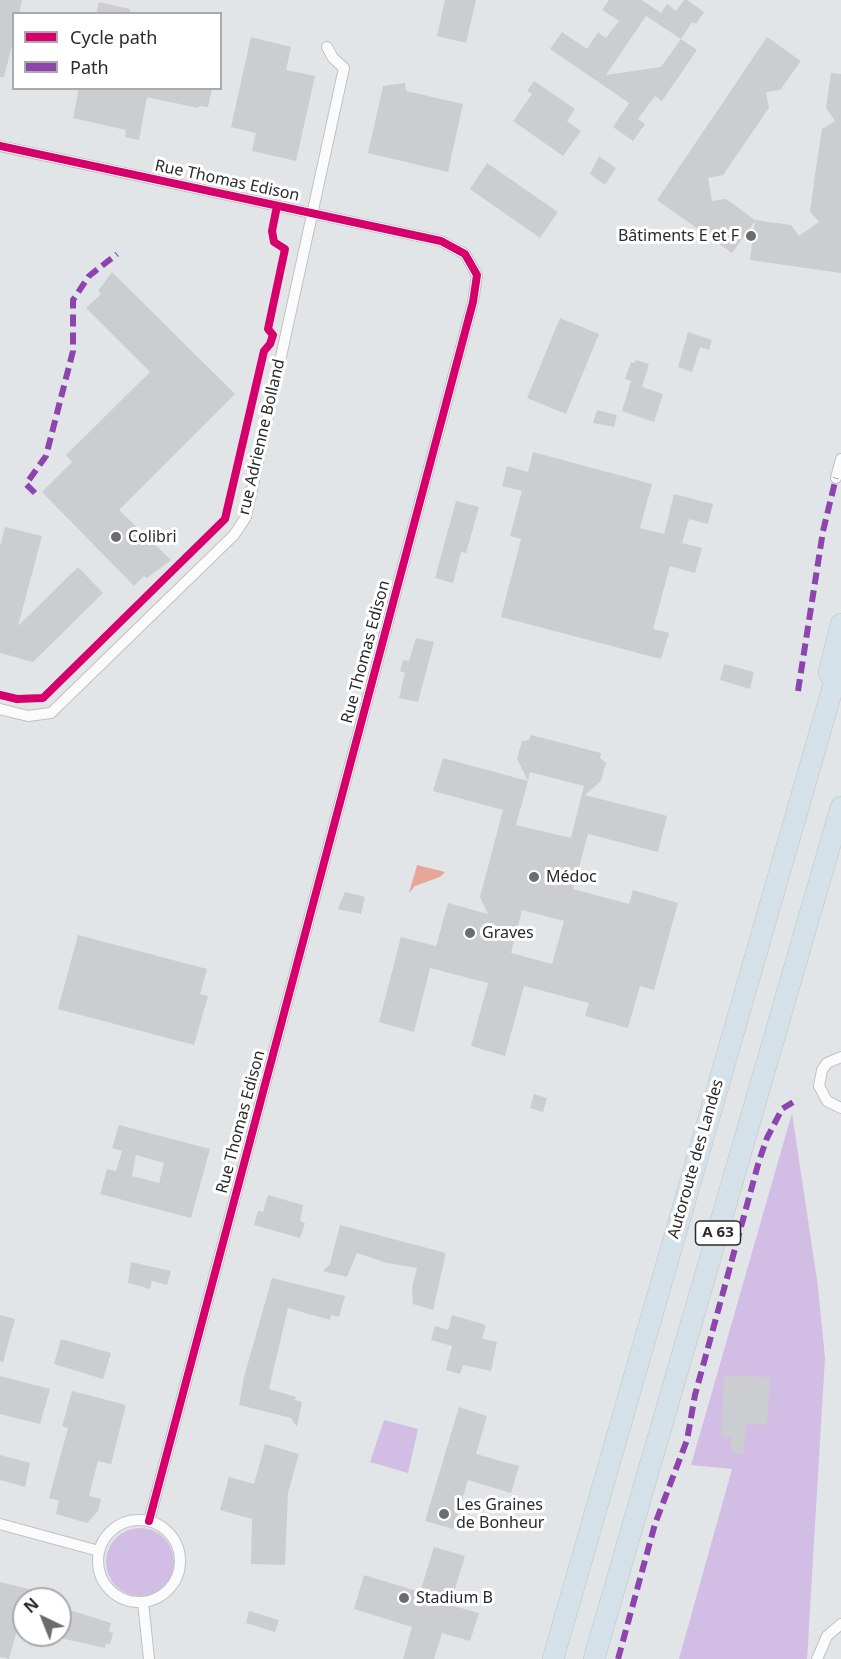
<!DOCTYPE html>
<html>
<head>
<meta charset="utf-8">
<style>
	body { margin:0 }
	#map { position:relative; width:841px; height:1659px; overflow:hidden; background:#e2e5e8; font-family:"Noto Sans",sans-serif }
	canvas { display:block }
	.legend { position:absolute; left:12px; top:12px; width:210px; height:78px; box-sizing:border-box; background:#fff; border:2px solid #aaa; margin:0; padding:8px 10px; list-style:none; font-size:18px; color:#2b2b2b }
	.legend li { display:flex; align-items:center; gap:12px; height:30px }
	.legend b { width:30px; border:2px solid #aaa }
	.north { position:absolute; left:12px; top:1587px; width:60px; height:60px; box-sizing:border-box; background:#fff; border:2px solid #aaa; border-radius:50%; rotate:317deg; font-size:16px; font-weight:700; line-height:24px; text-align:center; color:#2b2b2b }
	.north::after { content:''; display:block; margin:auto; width:21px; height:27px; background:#6b6c6d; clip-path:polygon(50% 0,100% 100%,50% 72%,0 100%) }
</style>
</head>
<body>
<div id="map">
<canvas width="841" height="1659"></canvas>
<ul class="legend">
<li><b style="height:8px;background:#d6006c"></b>Cycle path</li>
<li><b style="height:8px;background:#8e44ad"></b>Path</li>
</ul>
<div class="north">N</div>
</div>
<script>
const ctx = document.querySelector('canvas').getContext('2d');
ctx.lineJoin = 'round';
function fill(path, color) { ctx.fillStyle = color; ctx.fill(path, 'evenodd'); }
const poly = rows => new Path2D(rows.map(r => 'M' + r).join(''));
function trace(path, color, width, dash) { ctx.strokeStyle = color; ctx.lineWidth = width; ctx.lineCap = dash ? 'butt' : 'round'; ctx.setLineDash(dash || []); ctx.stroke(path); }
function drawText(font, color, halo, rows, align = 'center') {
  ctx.font = font + ' "Noto Sans",sans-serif'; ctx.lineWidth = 6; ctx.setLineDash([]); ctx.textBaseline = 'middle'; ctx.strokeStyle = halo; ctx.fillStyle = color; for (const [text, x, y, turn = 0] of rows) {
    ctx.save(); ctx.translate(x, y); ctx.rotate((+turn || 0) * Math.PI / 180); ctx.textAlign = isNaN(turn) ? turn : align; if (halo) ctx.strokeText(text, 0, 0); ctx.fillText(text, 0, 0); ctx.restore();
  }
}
const green = poly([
	[792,1113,818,1287,825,1358,807,1659,679,1659,732,1469,691,1465],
	[384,1420,418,1429,408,1473,370,1462],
	'106 1562a34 34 0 1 1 68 0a34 34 0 1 1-68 0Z'
]);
const water = poly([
	[417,865,445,872,440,877,415,886,409,893]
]);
const building = poly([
	[0,0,22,0,19,14,14,14,14,38,4,77,0,77],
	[445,0,476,0,466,43,437,36],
	[609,0,642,0,661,13,667,4,676,11,684,0,687,0,704,12,696,24,692,22,681,39,697,50,662,101,655,96,638,119,645,124,633,141,613,127,629,103,550,49,562,32,587,49,598,32,606,38,619,21,602,10],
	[646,16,681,39,661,67,606,75],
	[99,2,130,9,130,14,96,14],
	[251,37,291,47,286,70,315,76,296,161,252,151,256,133,231,127],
	[767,37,801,61,780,90,766,92,769,108,723,175,708,178,712,201,726,199,755,220,791,225,799,236,819,222,810,211,815,175,822,129,835,121,826,108,831,73,841,74,841,273,750,260,755,221,732,253,657,200],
	[534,81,575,109,567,121,581,131,563,156,513,121,532,94,527,91],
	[405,83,406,91,463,104,448,172,368,153,383,86],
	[79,88,212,88,208,107,199,106,198,108,147,97,139,140,125,137,126,130,73,118],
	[599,156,616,168,605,185,590,174],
	[487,163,558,212,540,238,470,189],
	[112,272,235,394,119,510,171,560,147,578,144,576,134,586,42,492,72,462,66,455,150,372,86,308,101,294,98,291],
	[560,318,599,334,566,414,527,398],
	[688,332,712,340,709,350,700,347,692,372,678,367],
	[636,360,649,364,642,387,663,394,654,422,622,411,631,381,625,379,631,362,634,363],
	[597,410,617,415,614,427,593,423],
	[533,452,652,484,640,528,664,534,674,494,713,504,708,524,689,519,682,543,702,548,695,573,670,566,653,629,669,633,661,659,501,617,521,539,510,536,522,491,502,486,507,466,528,472],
	[456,501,479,507,466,553,461,552,453,583,435,578],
	[5,527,42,536,18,626,78,567,103,593,33,662,0,653,0,546],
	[416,638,434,642,418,702,399,698,405,673,400,671,403,660,409,661],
	[724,664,754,672,750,689,720,680],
	[531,735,601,753,600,758,606,763,601,781,585,795,667,816,658,852,588,834,573,889,629,904,633,890,678,903,654,990,640,986,628,1028,585,1016,589,1003,524,986,505,1056,471,1046,488,983,430,968,414,1032,379,1022,401,937,436,946,448,903,488,914,480,897,503,810,433,791,443,758,528,781,516,825,571,838,584,786,530,772,528,781,517,759,522,741,529,740],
	[522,910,564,921,552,964,511,953],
	[345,892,365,897,361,914,338,909],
	[78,935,207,969,200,994,208,996,194,1045,58,1009],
	[534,1094,547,1098,543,1112,530,1108],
	[119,1125,210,1149,191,1218,100,1194,107,1169,116,1171,122,1151,112,1148],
	[136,1155,164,1163,159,1183,132,1176],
	[268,1195,303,1205,300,1221,305,1223,300,1238,254,1225,258,1211,263,1212],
	[340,1225,446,1253,433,1310,413,1304,412,1288,417,1268,387,1263,357,1253,347,1277,323,1271,330,1264],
	[131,1262,171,1271,167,1285,152,1281,150,1289,128,1283],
	[272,1278,345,1296,339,1317,331,1315,330,1320,288,1308,269,1389,296,1397,295,1400,302,1402,297,1427,291,1418,239,1405,244,1377],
	[0,1315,15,1319,3,1362,0,1361],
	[452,1315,486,1325,482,1339,497,1342,491,1371,463,1365,460,1374,446,1370,452,1346,431,1340,435,1326,448,1330],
	[61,1339,111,1353,103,1379,54,1364],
	[734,1375,770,1377,767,1425,746,1423,744,1454,731,1453,731,1438,721,1436,724,1377],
	[0,1376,50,1389,40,1424,0,1414],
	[72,1391,126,1405,111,1464,98,1461,89,1496,101,1499,98,1511,87,1523,56,1514,59,1501,49,1498,68,1428,62,1426],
	[459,1407,487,1416,476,1454,519,1466,511,1493,468,1480,453,1529,425,1521],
	[265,1444,299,1454,288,1493,285,1565,251,1564,252,1519,220,1510,229,1477,254,1484],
	[0,1455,30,1463,25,1487,0,1480],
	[434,1547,465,1556,450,1605,479,1613,470,1641,442,1633,434,1659,403,1659,412,1627,354,1609,364,1575,420,1592],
	[0,1582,53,1595,52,1599,24,1599,24,1628,18,1626,9,1659,0,1657],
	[60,1607,111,1623,109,1631,113,1633,110,1645,106,1643,105,1648,60,1638],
	[249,1611,279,1620,275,1632,246,1623]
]);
const street = poly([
	[0,146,441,241,465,254,477,275,473,302,149,1521],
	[836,478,841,459],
	[0,709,28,716,51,713,234,535,246,517,344,68,333,58,327,47],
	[841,1057,827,1063,822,1070,819,1086,827,1101,841,1108],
	'98 1561a41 41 0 1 1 82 0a41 41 0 1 1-82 0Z',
	[0,1524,99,1551],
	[143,1602,149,1659],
	[817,1659,827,1636,841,1624]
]);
const highway = poly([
	[829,673,841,624],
	[553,1659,841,659],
	[594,1659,841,807]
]);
const quiet = poly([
	[35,493,26,484,46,456,73,351,73,300,89,276,117,254],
	[798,691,823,531,836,478],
	[618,1659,655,1524,687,1440,695,1395,759,1161,767,1138,782,1109,798,1099]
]);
const cycleway = poly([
	[0,146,441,241,465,254,477,275,473,302,149,1521],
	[0,695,17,699,43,698,225,519,264,351,270,344,273,335,268,329,285,249,274,242,272,231,277,206]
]);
const markers = [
	[751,236,6,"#6b6c6d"],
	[116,537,6,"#6b6c6d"],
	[534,877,6,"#6b6c6d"],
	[470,933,6,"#6b6c6d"],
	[444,1514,6,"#6b6c6d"],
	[404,1598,6,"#6b6c6d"]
];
const shields = [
	[718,1233,45]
];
const shieldNames = [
	["A 63",718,1233]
];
const streetNames = [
	["Rue Thomas Edison",227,181,12],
	["rue Adrienne Bolland",262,437,-77],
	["Rue Thomas Edison",366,652,-75],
	["Rue Thomas Edison",241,1122,-75],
	["Autoroute des Landes",696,1159,-74]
];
const poiNames = [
	["Bâtiments E et F",739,236,"right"],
	["Colibri",128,537],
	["Médoc",546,877],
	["Graves",482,933],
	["Les Graines",456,1505],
	["de Bonheur",456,1523],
	["Stadium B",416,1598]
];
fill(green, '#d2bde4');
fill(water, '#e7a798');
fill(building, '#cbcdd0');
trace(street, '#c0c1c0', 12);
trace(highway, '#c2c3c5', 22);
trace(street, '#fbfbfc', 10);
trace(highway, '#d4e1e8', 21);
trace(quiet, '#8e44ad', 6, [12, 6]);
trace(cycleway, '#d6006c', 8);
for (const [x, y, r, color] of markers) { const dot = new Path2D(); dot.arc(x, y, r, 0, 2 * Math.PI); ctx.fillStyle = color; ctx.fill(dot); trace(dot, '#fff', 2); }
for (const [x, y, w] of shields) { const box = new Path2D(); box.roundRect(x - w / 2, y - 12, w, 24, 4.5); ctx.fillStyle = '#fff'; ctx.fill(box); trace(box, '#2b2b2b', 1.5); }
drawText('bold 15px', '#2b2b2b', null, shieldNames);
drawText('16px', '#2b2b2b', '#fff', streetNames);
drawText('16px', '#2b2b2b', '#fff', poiNames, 'left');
</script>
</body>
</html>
